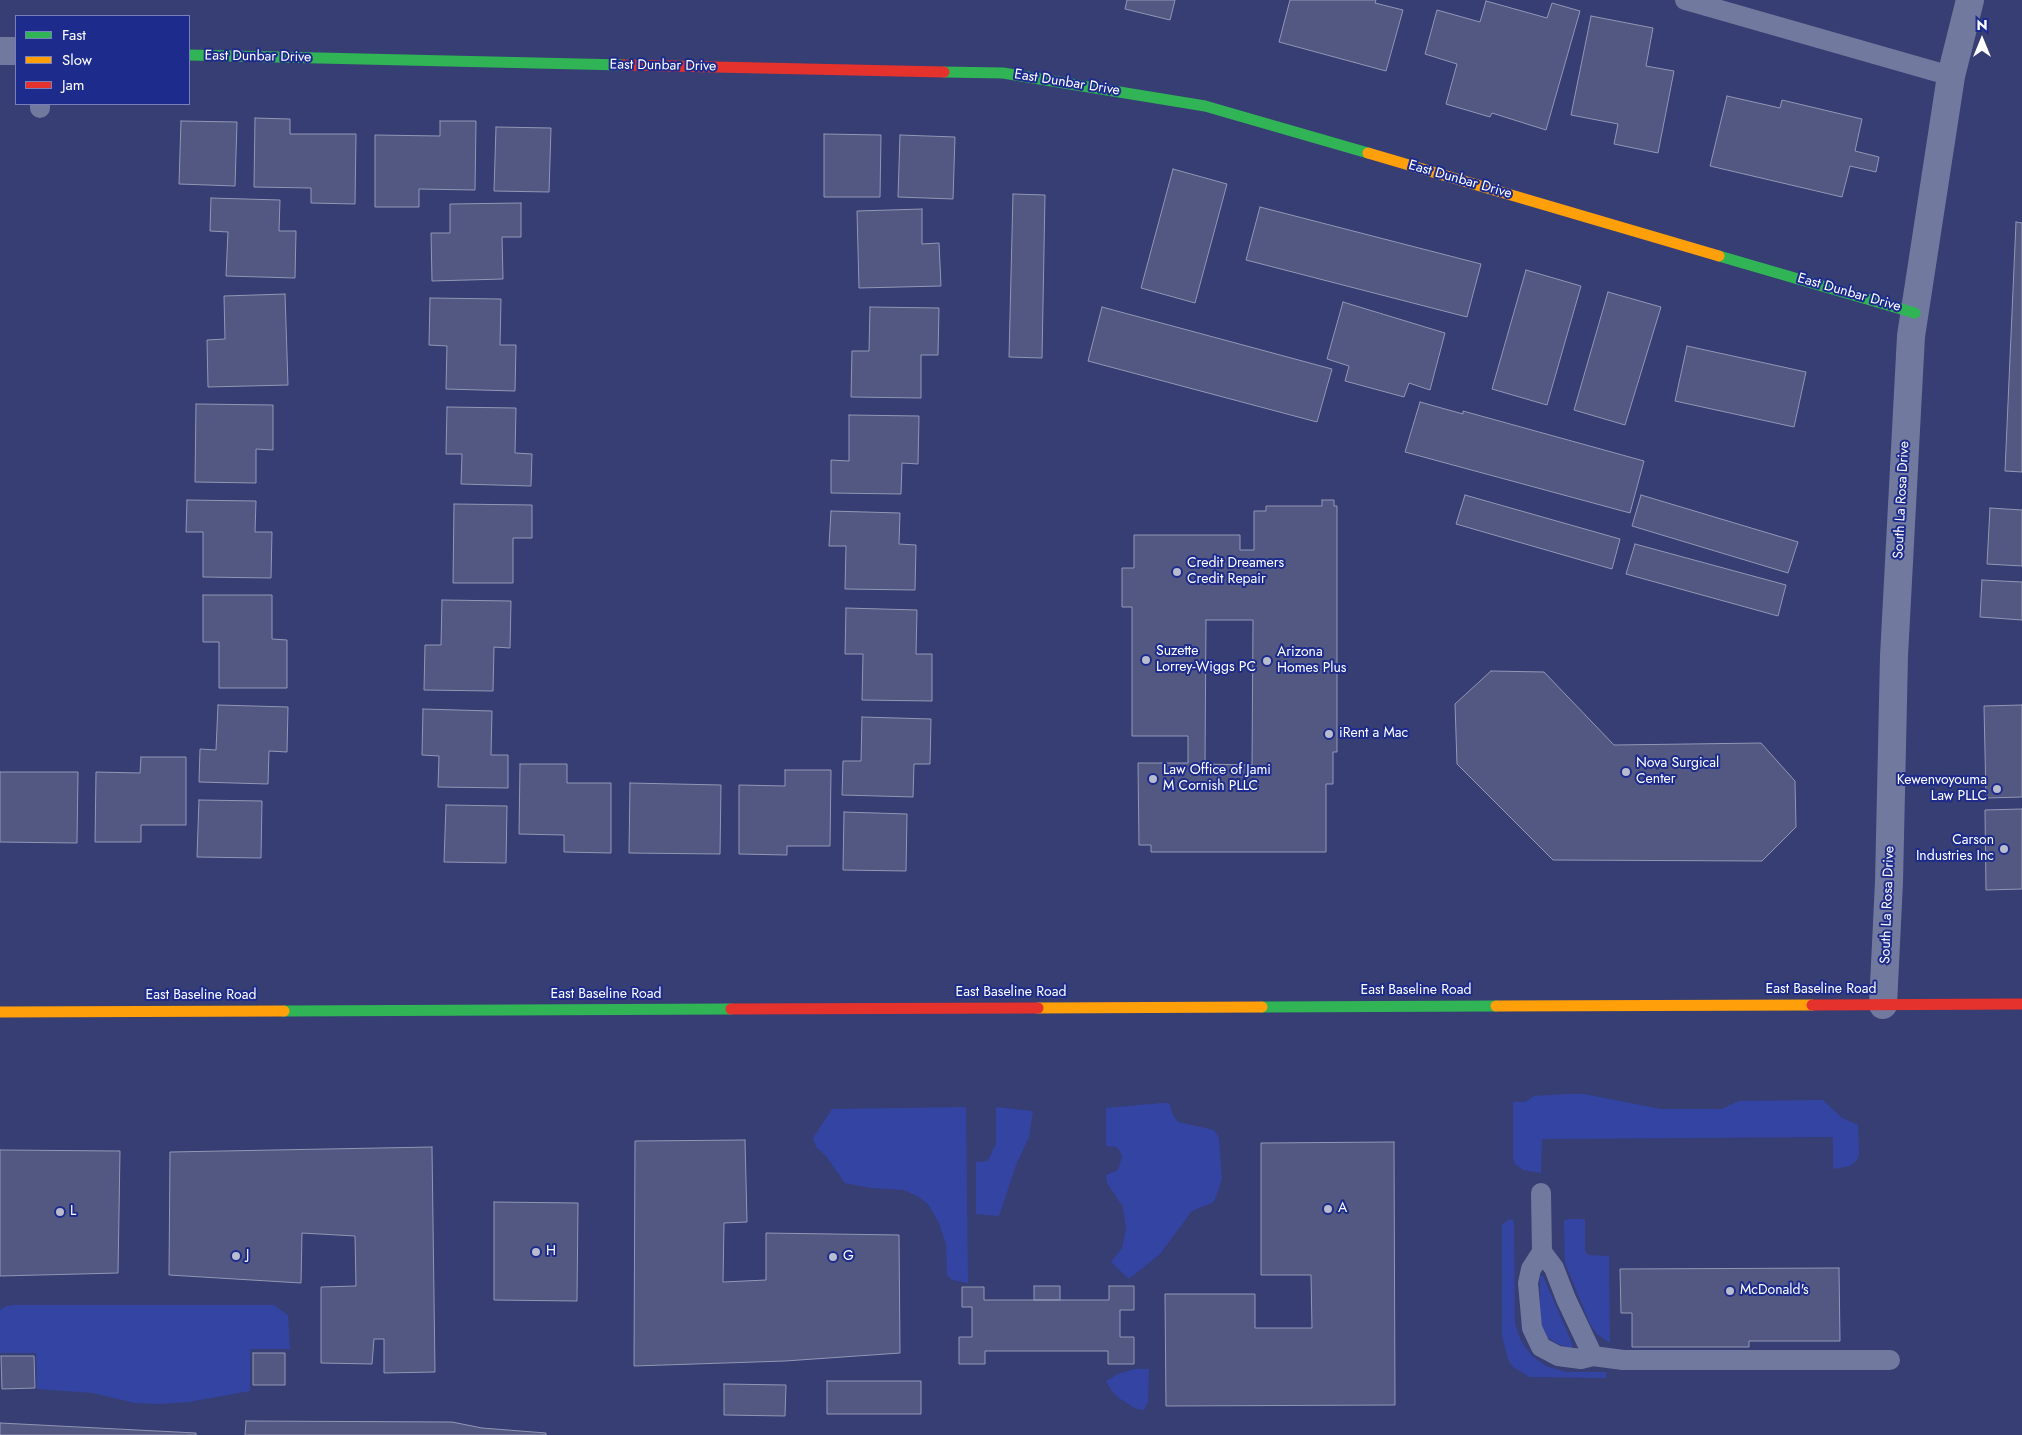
<!DOCTYPE html>
<html>
<head>
<meta charset="utf-8">
<style>
	body { margin:0 }
	#map { position:relative; width:2022px; height:1435px; overflow:hidden; background:#363e73; font-family:Jost,sans-serif }
	canvas { display:block }
	.legend { position:absolute; left:15px; top:15px; width:175px; height:90px; box-sizing:border-box; background:#1d2b8c; border:1px solid #7780ba; margin:0; padding:6px 9px; list-style:none; font-size:15px; color:#fff }
	.legend li { display:flex; align-items:center; gap:10px; height:25px }
	.legend b { width:25px; border:1px solid #7780ba }
	.north { position:absolute; left:1957px; top:15px; width:50px; height:50px; -webkit-text-stroke:4px #1d2b8c; paint-order:stroke; rotate:0deg; font-size:14px; font-weight:700; line-height:20px; text-align:center; color:#fff }
	.north::after { content:''; display:block; margin:auto; width:18px; height:22px; background:#fff; clip-path:polygon(50% 0,100% 100%,50% 72%,0 100%) }
</style>
</head>
<body>
<div id="map">
<canvas width="2022" height="1435"></canvas>
<ul class="legend">
<li><b style="height:6px;background:#30b455"></b>Fast</li>
<li><b style="height:6px;background:#ff9f0a"></b>Slow</li>
<li><b style="height:6px;background:#e5322d"></b>Jam</li>
</ul>
<div class="north">N</div>
</div>
<script>
const ctx = document.querySelector('canvas').getContext('2d');
ctx.lineJoin = 'round';
function fill(path, color) { ctx.fillStyle = color; ctx.fill(path, 'evenodd'); }
const poly = rows => new Path2D(rows.map(r => 'M' + r).join(''));
function trace(path, color, width, dash) { ctx.strokeStyle = color; ctx.lineWidth = width; ctx.lineCap = dash ? 'butt' : 'round'; ctx.setLineDash(dash || []); ctx.stroke(path); }
function drawText(font, color, halo, rows, align = 'center') {
  ctx.font = font + ' Jost,sans-serif'; ctx.lineWidth = 4; ctx.setLineDash([]); ctx.textBaseline = 'middle'; ctx.strokeStyle = halo; ctx.fillStyle = color; for (const [text, x, y, turn = 0] of rows) {
    ctx.save(); ctx.translate(x, y); ctx.rotate((+turn || 0) * Math.PI / 180); ctx.textAlign = isNaN(turn) ? turn : align; if (halo) ctx.strokeText(text, 0, 0); ctx.fillText(text, 0, 0); ctx.restore();
  }
}
const green = poly([
	[1568,1094,1584,1094,1661,1109,1722,1109,1739,1101,1823,1100,1842,1118,1858,1125,1859,1155,1856,1161,1850,1166,1833,1169,1833,1137,1542,1139,1541,1173,1523,1170,1515,1164,1513,1158,1513,1102,1525,1102,1534,1096],
	[1161,1103,1169,1103,1173,1115,1178,1122,1214,1130,1219,1138,1222,1179,1214,1202,1192,1211,1160,1254,1129,1279,1111,1262,1122,1248,1126,1229,1123,1207,1107,1183,1106,1175,1118,1170,1122,1157,1120,1151,1116,1147,1106,1146,1106,1108],
	[966,1107,968,1283,952,1280,947,1275,946,1244,939,1223,928,1204,917,1196,904,1190,871,1188,845,1183,826,1156,816,1147,813,1138,832,1109],
	[996,1107,1033,1111,1029,1137,1016,1165,999,1216,976,1214,976,1162,988,1161,996,1143],
	[1510,1219,1514,1221,1515,1324,1521,1341,1532,1356,1546,1366,1566,1372,1606,1372,1606,1378,1530,1377,1513,1367,1508,1359,1502,1336,1502,1224],
	[1570,1219,1585,1219,1585,1251,1588,1255,1609,1256,1610,1343,1597,1334,1590,1324,1565,1263,1564,1225,1564,1220],
	[1540,1276,1543,1276,1572,1343,1572,1349,1558,1344,1547,1337,1543,1330,1540,1322],
	[14,1305,274,1305,288,1315,290,1349,250,1349,250,1391,189,1402,160,1404,134,1403,93,1393,37,1389,36,1353,0,1353,0,1310,6,1306],
	[1135,1369,1149,1369,1148,1402,1144,1410,1136,1409,1119,1398,1112,1391,1106,1381,1118,1374]
]);
const building = poly([
	[1127,0,1175,0,1170,20,1125,9,1127,0],
	[1290,0,1376,0,1375,3,1403,10,1386,71,1279,42,1290,0],
	[1486,1,1547,18,1552,3,1580,11,1546,130,1492,113,1490,117,1446,104,1457,64,1425,54,1437,10,1480,22,1486,1],
	[1591,16,1653,28,1646,66,1674,71,1658,153,1614,144,1618,124,1571,115,1591,16],
	[1727,96,1780,108,1782,100,1862,119,1855,151,1879,157,1876,172,1850,166,1842,197,1710,166,1727,96],
	[255,118,290,119,290,134,356,134,355,204,311,203,311,188,254,187,255,118],
	[181,121,237,122,235,186,179,184,181,121],
	[440,121,476,121,475,190,419,189,419,207,375,207,375,135,440,136,440,121],
	[496,127,551,128,549,192,494,191,496,127],
	[824,134,881,135,880,197,824,197,824,134],
	[900,135,955,137,953,199,898,197,900,135],
	[1173,169,1227,184,1195,303,1141,288,1173,169],
	[1013,194,1045,195,1042,358,1009,357,1013,194],
	[211,198,280,200,279,231,296,231,295,278,226,276,228,232,210,231,211,198],
	[521,203,521,237,502,237,503,279,432,281,431,233,450,233,450,204,521,203],
	[1260,207,1481,264,1467,317,1246,260,1260,207],
	[922,209,922,244,939,243,941,286,859,288,857,211,922,209],
	[2016,222,2022,223,2022,472,2005,471,2016,222],
	[1526,270,1581,286,1547,405,1492,389,1526,270],
	[1608,292,1661,307,1625,425,1574,410,1608,292],
	[285,294,288,385,208,387,207,340,225,339,224,296,285,294],
	[430,298,501,299,500,345,516,345,515,391,446,389,447,346,429,345,430,298],
	[1343,302,1445,333,1430,390,1409,383,1404,397,1345,381,1349,366,1327,359,1343,302],
	[870,307,939,308,938,355,921,355,921,398,851,397,852,351,869,351,870,307],
	[1102,307,1332,369,1317,422,1088,361,1102,307],
	[1687,346,1806,372,1794,427,1675,401,1687,346],
	[1420,402,1463,414,1463,411,1644,461,1630,513,1405,452,1420,402],
	[196,404,273,405,273,450,256,449,256,483,195,482,196,404],
	[447,407,516,408,515,453,532,454,531,486,461,484,462,454,446,454,447,407],
	[849,415,919,416,918,464,902,463,901,494,831,493,831,460,849,461,849,415],
	[1465,495,1620,539,1612,569,1456,524,1465,495],
	[1641,495,1798,542,1788,573,1632,526,1641,495],
	[187,500,256,501,255,532,272,532,271,578,203,577,203,532,186,532,187,500],
	[1322,500,1334,500,1334,506,1337,506,1337,752,1333,752,1333,784,1326,784,1326,852,1151,852,1151,845,1139,845,1138,763,1188,763,1188,736,1132,736,1132,607,1122,607,1122,568,1134,568,1134,535,1240,535,1240,550,1254,550,1254,511,1266,511,1266,506,1322,506,1322,500],
	[1206,620,1253,620,1252,765,1205,764,1206,620],
	[454,504,532,505,532,538,513,538,513,583,453,583,454,504],
	[1990,508,2022,510,2022,566,1987,564,1990,508],
	[831,511,900,513,899,544,916,545,915,590,845,589,846,546,829,546,831,511],
	[1635,544,1786,585,1778,616,1626,574,1635,544],
	[1982,580,2022,582,2022,620,1980,617,1982,580],
	[203,595,272,595,272,639,287,640,287,688,219,688,219,642,203,642,203,595],
	[442,600,511,601,510,648,494,647,493,691,424,690,425,645,441,645,442,600],
	[846,608,917,610,916,654,932,654,932,701,862,700,863,654,845,654,846,608],
	[1491,671,1544,672,1614,745,1761,743,1795,781,1796,827,1762,861,1553,860,1457,764,1455,704,1491,671],
	[218,705,288,707,287,752,269,751,268,784,199,782,200,749,216,750,218,705],
	[2022,705,2022,797,1986,798,1984,706,2022,705],
	[423,709,492,711,491,755,508,755,508,788,438,787,439,756,422,755,423,709],
	[862,717,931,719,930,764,914,764,913,797,842,795,843,761,861,761,862,717],
	[141,757,186,757,186,825,141,825,141,842,95,842,96,772,140,773,141,757],
	[520,764,567,764,567,783,611,783,611,853,564,852,564,835,519,834,520,764],
	[785,770,831,770,830,846,787,846,787,855,739,854,739,785,785,786,785,770],
	[0,772,78,772,77,843,0,842,0,772],
	[630,783,721,785,720,854,629,853,630,783],
	[199,800,262,801,261,858,197,857,199,800],
	[446,805,507,806,506,863,444,862,446,805],
	[2022,809,2022,889,1986,890,1985,810,2022,809],
	[844,812,907,814,906,871,843,870,844,812],
	[745,1140,747,1222,724,1223,723,1282,766,1280,766,1233,899,1235,900,1353,785,1361,634,1366,635,1141,745,1140],
	[1394,1142,1395,1405,1166,1406,1165,1294,1255,1294,1255,1328,1312,1328,1311,1275,1261,1275,1261,1143,1394,1142],
	[432,1147,435,1372,384,1373,384,1339,374,1339,372,1364,321,1363,321,1287,356,1286,355,1236,302,1233,301,1283,169,1275,170,1152,432,1147],
	[0,1150,120,1151,118,1273,0,1276,0,1150],
	[494,1202,578,1203,577,1301,494,1300,494,1202],
	[1839,1268,1840,1341,1749,1341,1749,1347,1632,1347,1632,1313,1621,1313,1620,1269,1839,1268],
	[1034,1286,1060,1286,1060,1300,1034,1300,1034,1286],
	[1109,1286,1134,1286,1134,1310,1120,1310,1120,1337,1134,1337,1134,1364,1108,1364,1108,1351,985,1351,985,1364,959,1364,959,1337,972,1337,972,1307,962,1307,962,1287,984,1287,984,1300,1109,1300,1109,1286],
	[253,1353,285,1353,285,1385,253,1385,253,1353],
	[1,1356,34,1356,35,1388,2,1389,1,1356],
	[827,1381,921,1381,921,1414,827,1414,827,1381],
	[724,1384,786,1385,785,1416,724,1415,724,1384],
	[246,1421,452,1422,482,1428,546,1433,546,1435,245,1435,246,1421],
	[0,1423,196,1433,196,1435,0,1435,0,1423]
]);
const lane = poly([
	[1685,0,1951,76],
	[40,108,40,104],
	[1541,1193,1542,1252,1531,1269,1528,1283,1532,1328,1541,1347,1558,1356,1581,1359,1593,1356,1623,1360,1890,1360],
	[1542,1252,1554,1268,1566,1299,1593,1356]
]);
const street = poly([
	[0,51,16,51],
	[1883,1005,1889,882,1894,656,1911,336,1951,76,1970,0]
]);
const fast = poly([
	[189,55,623,65],
	[944,72,1003,73,1205,106,1368,153],
	[1719,256,1915,313],
	[1262,1007,1496,1006],
	[284,1011,731,1009]
]);
const slow = poly([
	[1368,153,1719,256],
	[1496,1006,1812,1005],
	[1038,1008,1262,1007],
	[0,1012,284,1011]
]);
const jam = poly([
	[623,65,944,72],
	[1812,1005,2022,1004],
	[731,1009,1038,1008]
]);
const markers = [
	[1177,572,5,"#b9bbce"],
	[1146,660,5,"#b9bbce"],
	[1267,661,5,"#b9bbce"],
	[1329,734,5,"#b9bbce"],
	[1626,772,5,"#b9bbce"],
	[1153,779,5,"#b9bbce"],
	[1997,789,5,"#b9bbce"],
	[2004,849,5,"#b9bbce"],
	[1328,1209,5,"#b9bbce"],
	[60,1212,5,"#b9bbce"],
	[536,1252,5,"#b9bbce"],
	[236,1256,5,"#b9bbce"],
	[833,1257,5,"#b9bbce"],
	[1730,1291,5,"#b9bbce"]
];
const streetNames = [
	["East Dunbar Drive",258,57,1],
	["East Dunbar Drive",663,66,1],
	["East Dunbar Drive",1067,83,9],
	["East Dunbar Drive",1460,180,16],
	["East Dunbar Drive",1849,293,16],
	["South La Rosa Drive",1902,500,-87],
	["South La Rosa Drive",1888,905,-88],
	["East Baseline Road",1821,990],
	["East Baseline Road",1416,991],
	["East Baseline Road",1011,993],
	["East Baseline Road",606,995],
	["East Baseline Road",201,996]
];
const poiNames = [
	["Credit Dreamers",1187,564],
	["Credit Repair",1187,580],
	["Suzette",1156,652],
	["Lorrey-Wiggs PC",1156,668],
	["Arizona",1277,653],
	["Homes Plus",1277,669],
	["iRent a Mac",1339,734],
	["Nova Surgical",1636,764],
	["Center",1636,780],
	["Law Office of Jami",1163,771],
	["M Cornish PLLC",1163,787],
	["Kewenvoyouma",1987,781,"right"],
	["Law PLLC",1987,797,"right"],
	["Carson",1994,841,"right"],
	["Industries Inc",1994,857,"right"],
	["A",1338,1209],
	["L",70,1212],
	["H",546,1252],
	["J",246,1256],
	["G",843,1257],
	["McDonald's",1740,1291]
];
fill(green, '#3444a3');
fill(building, '#525882');
trace(building, '#9297b5', 1);
trace(lane, '#72799e', 20);
trace(street, '#72799e', 28);
trace(fast, '#30b455', 11);
trace(slow, '#ff9f0a', 11);
trace(jam, '#e5322d', 11);
for (const [x, y, r, color] of markers) { const dot = new Path2D(); dot.arc(x, y, r, 0, 2 * Math.PI); ctx.fillStyle = color; ctx.fill(dot); trace(dot, '#1d2b8c', 2); }
drawText('14px', '#fff', '#1d2b8c', streetNames);
drawText('14px', '#fff', '#1d2b8c', poiNames, 'left');
</script>
</body>
</html>
